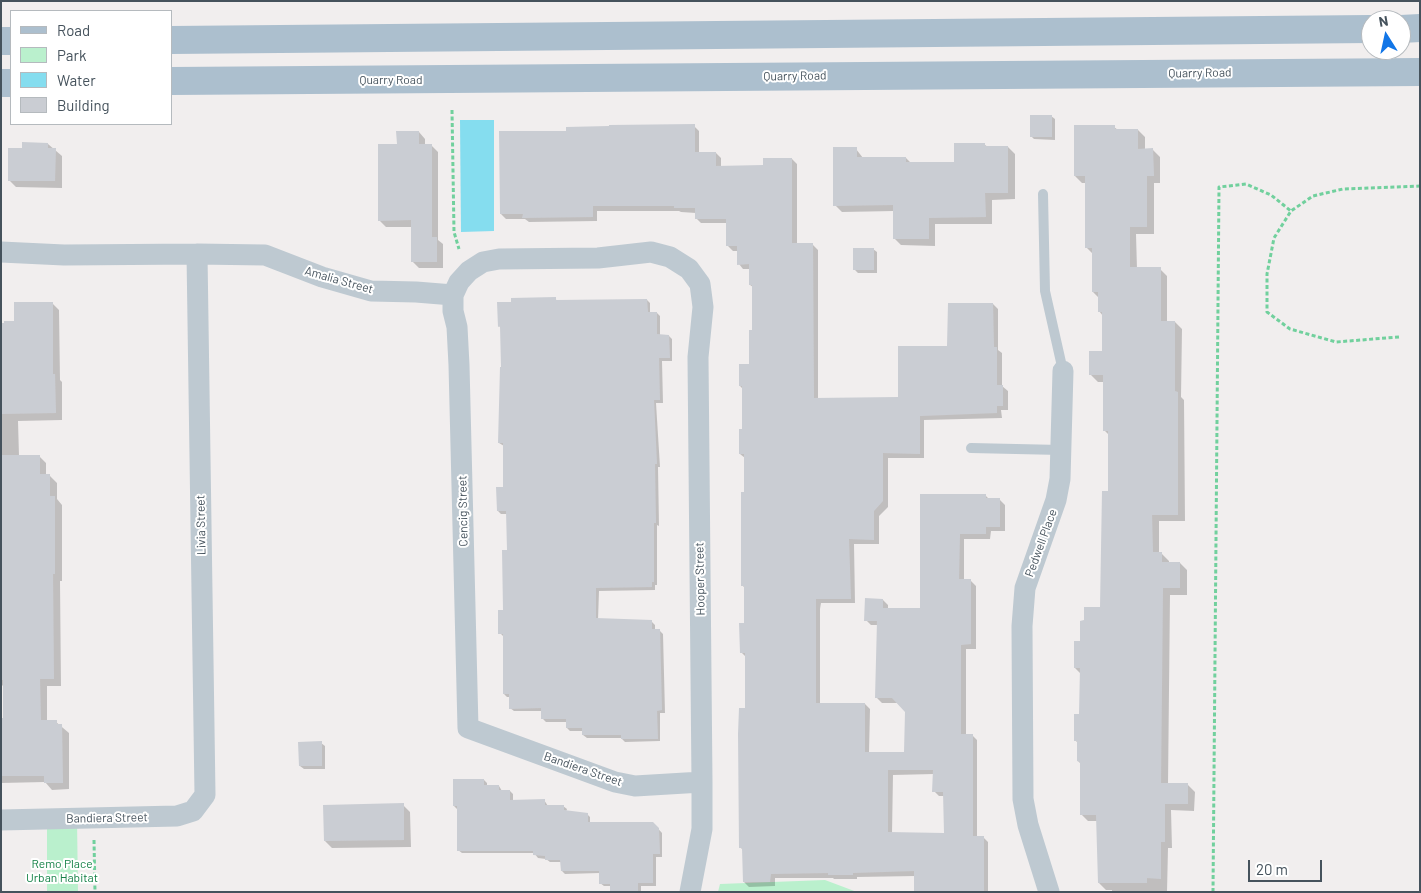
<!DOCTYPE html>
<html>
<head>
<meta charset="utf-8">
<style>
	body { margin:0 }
	#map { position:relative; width:1421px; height:893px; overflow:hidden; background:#f1eeee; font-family:Barlow,sans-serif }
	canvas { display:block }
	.frame { position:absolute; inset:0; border:2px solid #45525c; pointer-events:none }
	.legend { position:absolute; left:10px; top:10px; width:162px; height:115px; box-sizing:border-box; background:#fff; border:1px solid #b5babe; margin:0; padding:6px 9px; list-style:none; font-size:15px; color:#45525c }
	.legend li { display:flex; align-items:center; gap:10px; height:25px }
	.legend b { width:25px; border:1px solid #b5babe }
	.north { position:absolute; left:1361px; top:10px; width:50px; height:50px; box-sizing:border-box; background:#fff; border:1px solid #b5babe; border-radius:50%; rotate:350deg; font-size:14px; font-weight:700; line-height:20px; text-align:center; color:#45525c }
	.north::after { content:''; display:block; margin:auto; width:18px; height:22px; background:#1276e7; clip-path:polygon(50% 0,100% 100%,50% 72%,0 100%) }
	.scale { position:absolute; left:1248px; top:860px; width:74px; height:22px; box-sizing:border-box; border:2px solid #45525c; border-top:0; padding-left:6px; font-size:15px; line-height:18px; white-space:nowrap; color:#45525c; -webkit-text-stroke:4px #fff; paint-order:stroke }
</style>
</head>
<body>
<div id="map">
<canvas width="1421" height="893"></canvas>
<div class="frame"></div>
<ul class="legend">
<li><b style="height:6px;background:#acbfce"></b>Road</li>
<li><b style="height:14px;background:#baf0cd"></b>Park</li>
<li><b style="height:14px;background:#85ddef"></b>Water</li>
<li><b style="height:14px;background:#cacdd3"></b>Building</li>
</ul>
<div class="north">N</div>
<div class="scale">20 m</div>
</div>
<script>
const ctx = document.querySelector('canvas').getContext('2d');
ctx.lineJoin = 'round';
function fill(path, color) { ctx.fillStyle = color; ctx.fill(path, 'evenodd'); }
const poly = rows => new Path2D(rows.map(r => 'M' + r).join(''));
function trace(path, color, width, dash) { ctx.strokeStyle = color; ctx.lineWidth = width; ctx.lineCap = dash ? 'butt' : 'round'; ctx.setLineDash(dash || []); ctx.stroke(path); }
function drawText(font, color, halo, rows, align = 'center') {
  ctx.font = font + ' Barlow,sans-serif'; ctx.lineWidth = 4; ctx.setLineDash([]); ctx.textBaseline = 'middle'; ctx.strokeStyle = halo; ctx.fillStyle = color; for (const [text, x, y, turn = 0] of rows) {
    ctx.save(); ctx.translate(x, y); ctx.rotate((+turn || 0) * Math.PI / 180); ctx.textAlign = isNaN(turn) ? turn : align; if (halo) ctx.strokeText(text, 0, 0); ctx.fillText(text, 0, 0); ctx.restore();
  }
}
const green = poly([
	[47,819,77,819,78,892,47,892],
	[825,880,857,892,718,892,720,884]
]);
const water = poly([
	[460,120,494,120,494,231,461,232]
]);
const shadow = poly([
	[1051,116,1055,119,1055,140,1034,139,1031,136],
	[694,126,699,131,699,153,716,153,721,158,721,167,764,166,792,159,797,164,797,245,813,245,818,250,818,399,899,398,993,304,998,309,998,350,1002,353,1002,386,1008,391,1008,410,1001,410,1002,418,924,420,924,458,888,458,888,507,879,516,879,544,854,544,855,603,821,603,820,609,820,704,865,704,870,709,869,753,906,753,906,711,898,703,882,703,877,698,878,625,871,625,866,620,883,600,888,605,888,610,921,610,921,495,985,495,990,500,1000,500,1005,505,1005,531,991,531,990,539,964,539,964,581,971,581,976,586,976,649,966,649,966,735,972,735,977,740,977,837,983,837,988,842,988,892,916,892,916,876,857,877,857,879,834,879,833,878,775,878,775,886,749,887,744,882,744,851,741,848,746,709,746,657,741,652,746,625,745,588,742,585,745,458,740,454,744,430,743,389,740,386,750,365,753,331,753,287,750,285,750,269,743,269,739,264,739,251,733,251,728,246,728,223,701,223,696,218,696,213,681,212,679,211,597,211,597,221,529,222,525,219,506,219,501,214,567,132],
	[934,774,934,791,939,796,944,796,945,834,892,834,893,775],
	[1114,127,1118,130,1138,130,1145,137,1145,150,1153,150,1160,157,1160,183,1154,183,1154,234,1136,234,1137,269,1160,269,1167,276,1167,322,1175,322,1182,329,1181,397,1184,400,1185,521,1159,521,1159,554,1162,554,1169,561,1169,563,1180,563,1187,570,1187,595,1170,595,1168,785,1188,785,1195,792,1194,811,1171,810,1172,848,1168,848,1167,892,1112,892,1112,890,1106,890,1099,883,1097,821,1088,821,1081,814,1081,764,1078,761,1078,743,1075,740,1081,715,1081,674,1075,668,1082,642,1101,608,1109,493,1109,435,1105,431,1104,382,1098,382,1091,375,1103,352,1103,316,1099,311,1099,298,1093,292,1093,254,1086,247,1086,183,1082,183,1075,176],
	[419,132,425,139,425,145,431,145,438,152,438,240,443,244,443,268,419,268,412,261,412,227,386,227,379,220,398,145],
	[48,144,62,156,62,188,16,187,9,180,23,149],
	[985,145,988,147,1008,147,1015,154,1015,199,992,200,992,224,935,224,935,246,901,245,894,238,894,211,842,212,835,205,856,149,863,158,906,158,911,163,956,163],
	[873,249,877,252,877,273,858,273,855,270],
	[555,299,558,301,647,300,650,303,650,313,657,313,660,316,660,336,669,336,672,339,672,361,662,361,663,403,656,403,660,467,658,467,659,526,657,525,657,585,655,585,655,590,599,591,598,620,652,622,655,625,655,631,660,631,663,634,665,713,660,713,660,741,625,742,621,738,587,738,583,735,583,731,570,731,567,728,567,722,546,722,543,719,543,711,514,711,510,708,510,697,507,697,504,694,504,637,500,633,504,611,508,551,508,514,501,514,498,511,504,489,504,446,499,443,502,368,502,329,499,326],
	[52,303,59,310,60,380,62,382,62,420,18,421,19,456,39,456,46,463,46,475,50,476,57,483,57,499,62,505,62,581,60,581,61,686,47,686,47,722,56,722,69,733,69,789,52,790,45,782,1,783,1,720,4,720,4,686,1,685,1,337,16,322],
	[321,743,325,746,325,769,304,769,300,766],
	[484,780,487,783,487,786,499,786,502,791,510,791,513,794,513,801,544,800,548,806,563,806,567,809,566,812,587,814,590,817,590,823,653,823,662,833,662,857,656,857,656,886,641,886,641,892,612,892,611,886,604,886,600,883,600,873,565,874,562,871,562,862,550,862,546,859,538,858,534,853,462,853,458,850,457,809,454,806],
	[403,805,410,812,411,847,332,848,325,841]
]);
const building = poly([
	[1030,115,1052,115,1052,137,1030,137],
	[695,124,695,152,716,152,716,166,763,165,763,158,792,158,792,243,813,243,814,398,898,397,898,346,947,346,948,303,993,303,994,347,997,347,997,385,1003,385,1003,406,997,406,997,413,920,416,920,454,883,453,883,501,874,511,874,540,849,539,851,599,816,599,816,703,865,703,865,752,904,752,905,712,892,698,875,698,877,621,864,621,865,598,883,599,883,608,920,608,920,494,986,494,986,498,1000,498,1000,527,986,527,986,534,960,534,959,579,971,579,971,644,961,645,961,734,973,734,973,836,984,836,984,892,914,892,914,871,853,873,853,875,828,875,828,873,771,874,770,882,743,882,742,848,739,848,738,734,739,708,745,708,745,653,740,653,739,623,744,623,744,586,741,586,741,492,744,492,744,454,739,454,739,429,742,429,742,386,739,386,739,364,749,364,749,330,752,330,752,285,749,285,749,264,737,265,737,246,726,246,726,219,695,219,695,208,674,208,674,206,593,206,593,217,522,218,523,214,500,214,499,131,566,131,566,127,609,126,609,125],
	[888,770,933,770,932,792,943,792,944,833,888,832],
	[1074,125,1115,125,1115,129,1138,129,1138,149,1153,148,1154,176,1147,176,1147,227,1130,227,1130,267,1161,267,1161,321,1175,321,1175,391,1178,392,1178,515,1152,515,1153,552,1162,552,1162,562,1180,562,1180,588,1163,588,1161,783,1188,783,1188,804,1165,804,1165,842,1161,842,1161,879,1147,878,1147,883,1098,883,1096,815,1080,815,1080,762,1077,761,1077,741,1074,741,1074,714,1079,714,1080,668,1074,668,1074,641,1080,641,1080,621,1084,620,1084,607,1100,607,1102,491,1108,491,1108,431,1103,431,1103,375,1089,375,1089,351,1102,351,1102,312,1098,312,1098,292,1092,292,1092,248,1085,248,1085,176,1074,176],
	[396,131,419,131,419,144,432,144,432,237,437,237,437,262,411,262,411,220,378,221,378,144,397,144],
	[22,142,48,143,48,148,56,148,55,181,8,181,8,148,22,148],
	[954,143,985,143,985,146,1008,146,1008,193,985,193,986,217,929,218,929,239,893,239,893,205,833,206,833,147,857,147,857,157,906,157,906,162,954,162],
	[853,248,874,248,874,270,853,270],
	[556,297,556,300,647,299,648,312,657,312,657,334,669,335,670,358,659,358,660,400,654,400,657,464,655,464,656,523,654,523,654,582,652,582,652,587,596,588,596,618,652,620,652,629,660,629,662,710,657,711,658,739,621,739,621,735,582,735,582,728,566,728,566,719,541,719,541,708,509,709,509,694,503,694,503,634,498,634,498,610,503,610,502,550,507,550,506,511,497,511,496,487,503,487,503,443,498,443,500,367,501,367,500,326,498,327,497,302,511,302,511,298],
	[14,302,53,302,53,374,55,374,56,413,1,414,1,323,4,323,4,321,14,321],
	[1,455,40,455,40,474,50,474,50,496,55,496,55,574,53,574,54,679,40,679,41,720,57,720,57,724,62,724,63,783,44,783,44,776,1,776,1,718,3,718,3,680,1,680],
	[322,741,322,766,299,766,298,742],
	[453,779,484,779,484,785,499,785,499,790,510,790,510,800,545,799,545,805,564,805,564,810,588,813,588,822,653,822,659,828,660,854,653,854,653,883,638,883,638,892,610,892,610,884,599,884,599,871,561,871,560,860,545,860,545,856,533,855,533,851,457,851,457,806,453,806],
	[404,803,404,840,324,841,323,805]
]);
const path = poly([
	[452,110,454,232,459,249],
	[1399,337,1336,342,1290,329,1267,312,1267,274,1274,238,1291,211,1313,196,1343,189,1420,186],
	[94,840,95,892],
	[1213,892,1219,187,1246,184,1271,195,1291,211]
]);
const lane = poly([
	[1043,194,1045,291,1063,371],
	[971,448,1061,450]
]);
const street = poly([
	[1,252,64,255,197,254,265,255,322,277,371,291,416,292,453,295],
	[1,820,177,816,193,811,205,795,197,254],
	[690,892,702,829,702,782,698,357,703,307,700,284,689,269,670,257,651,252,598,258,499,259,483,262,469,271,459,282,453,295,453,311,457,327,459,365,468,728,615,782,635,786,702,782],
	[1049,892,1028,825,1023,799,1022,626,1025,588,1056,500,1060,479,1063,371]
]);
const primary = poly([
	[1401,29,1420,28],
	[171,40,1371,29],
	[1,41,11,41],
	[171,81,1420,72],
	[1,83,11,83]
]);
const streetNames = [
	["Quarry Road",1200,73,-1],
	["Quarry Road",795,76,-1],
	["Quarry Road",391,80],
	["Amalia Street",339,280,16],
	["Cencig Street",463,511,-91],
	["Livia Street",201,525,-91],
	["Pedwell Place",1041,543,-70],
	["Hooper Street",700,579,-91],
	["Bandiera Street",583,769,19],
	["Bandiera Street",107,818,-1]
];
const parkNames = [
	["Remo Place",62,864],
	["Urban Habitat",62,878]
];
fill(green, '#baf0cd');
fill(water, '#85ddef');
fill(shadow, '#0003');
fill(building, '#cacdd3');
trace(path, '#71d09d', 3, [4, 2.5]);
trace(lane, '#bec9d1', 10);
trace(street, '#bec9d1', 21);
trace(primary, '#acbfce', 28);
drawText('12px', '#45525c', '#fff', streetNames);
drawText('12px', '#138046', '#fff', parkNames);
</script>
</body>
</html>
